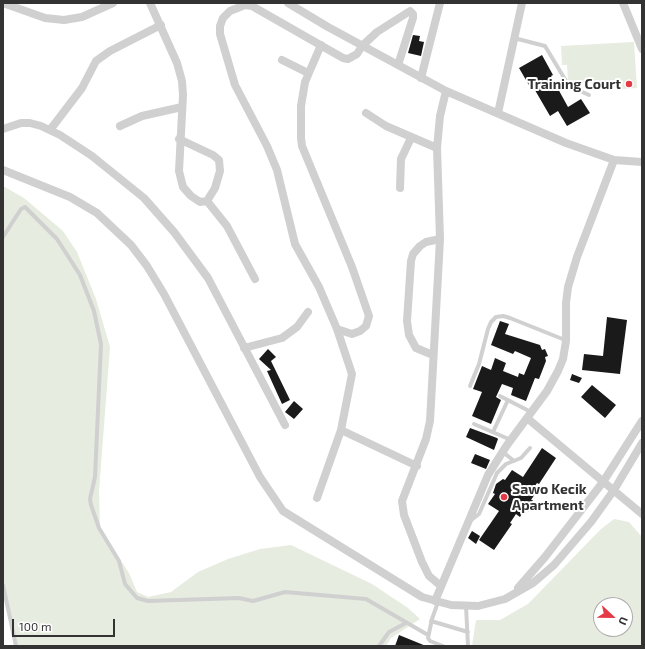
<!DOCTYPE html>
<html>
<head>
<meta charset="utf-8">
<style>
	body { margin:0 }
	#map { position:relative; width:645px; height:649px; overflow:hidden; background:#fff; font-family:"Exo 2",sans-serif }
	canvas { display:block }
	.frame { position:absolute; inset:0; border:4px solid #333; pointer-events:none }
	.north { position:absolute; left:593px; top:597px; width:40px; height:40px; box-sizing:border-box; background:#fff; border:1px solid #adadad; border-radius:50%; rotate:112deg; font-size:11px; font-weight:700; line-height:16px; text-align:center; color:#333 }
	.north::after { content:''; display:block; margin:auto; width:14px; height:18px; background:#e63946; clip-path:polygon(50% 0,100% 100%,50% 72%,0 100%) }
	.scale { position:absolute; left:12px; top:619px; width:103px; height:18px; box-sizing:border-box; border:2px solid #333; border-top:0; padding-left:5px; font-size:12px; line-height:14px; white-space:nowrap; color:#333; -webkit-text-stroke:3px #fff; paint-order:stroke }
</style>
</head>
<body>
<div id="map">
<canvas width="645" height="649"></canvas>
<div class="frame"></div>
<div class="north">U</div>
<div class="scale">100 m</div>
</div>
<script>
const ctx = document.querySelector('canvas').getContext('2d');
ctx.lineJoin = 'round';
function fill(path, color) { ctx.fillStyle = color; ctx.fill(path, 'evenodd'); }
const poly = rows => new Path2D(rows.map(r => 'M' + r).join(''));
function trace(path, color, width, dash) { ctx.strokeStyle = color; ctx.lineWidth = width; ctx.lineCap = dash ? 'butt' : 'round'; ctx.setLineDash(dash || []); ctx.stroke(path); }
function drawText(font, color, halo, rows, align = 'center') {
  ctx.font = font + ' "Exo 2",sans-serif'; ctx.lineWidth = 4; ctx.setLineDash([]); ctx.textBaseline = 'middle'; ctx.strokeStyle = halo; ctx.fillStyle = color; for (const [text, x, y, turn = 0] of rows) {
    ctx.save(); ctx.translate(x, y); ctx.rotate((+turn || 0) * Math.PI / 180); ctx.textAlign = isNaN(turn) ? turn : align; if (halo) ctx.strokeText(text, 0, 0); ctx.fillText(text, 0, 0); ctx.restore();
  }
}
const green = poly([
	[634,42,637,88,621,89,620,81,572,84,568,80,567,65,562,65,561,46],
	[3,186,24,198,63,231,77,252,96,299,110,347,99,491,100,529,129,573,137,592,148,597,171,592,198,572,228,559,260,549,291,545,372,584,408,608,420,619,391,638,386,646,16,646,3,596],
	[614,519,629,522,642,537,642,646,472,646,476,620,500,620,528,604,601,529],
	[601,605,625,605,625,629,601,629]
]);
const building = poly([
	[413,35,420,36,419,41,424,42,421,56,408,53],
	[542,55,553,75,551,76,568,107,581,99,590,113,567,126,558,111,550,116,532,85,530,87,519,68],
	[607,317,627,320,620,374,582,370,584,354,603,356],
	[500,321,509,324,505,334,540,345,542,350,545,349,548,356,545,357,546,361,539,379,535,378,526,401,511,395,513,388,502,384,496,397,501,400,491,424,472,416,482,392,473,389,482,366,491,370,495,358,506,363,503,371,518,377,519,373,524,375,531,358,515,351,513,354,491,345],
	[268,349,276,357,271,361,290,400,282,404,267,371,271,370,259,359],
	[572,374,582,378,579,383,570,380],
	[592,385,616,405,605,418,581,397],
	[294,401,303,409,294,419,285,412],
	[470,428,497,438,498,439,494,450,466,437],
	[542,448,556,458,539,484,537,483,531,492,535,494,531,500,533,500,531,503,533,504,528,512,523,512,520,517,516,514,510,523,512,524,494,550,479,540,499,511,488,504,495,494,493,493,496,484,503,479,505,480,512,470,523,477],
	[475,454,490,460,486,469,471,463],
	[472,531,480,536,476,544,468,538],
	[399,635,426,646,395,646]
]);
const lane = poly([
	[514,38,545,46,569,86,589,95],
	[3,237,21,209,25,207,57,239,80,275,94,311,101,344,95,477,90,499,91,505,99,528,119,561,125,584,137,598,148,601,239,598,253,601,285,592,366,599,428,635],
	[470,386,479,364,488,329,491,322,496,317,503,316,510,318,565,340],
	[500,396,531,412],
	[474,424,511,440],
	[493,432,508,400],
	[503,452,514,461],
	[470,521,479,514,497,473,506,464,521,458,530,448],
	[3,585,16,646],
	[438,602,432,619,428,638,430,641,443,646],
	[466,606,468,646],
	[431,621,468,632],
	[379,646,389,632,406,623]
]);
const street = poly([
	[3,3,45,18,64,20,82,17,113,3],
	[150,3,177,63,182,81,183,95,179,171,183,187,191,196,200,202,207,201],
	[288,3,328,27,446,91,566,143,614,160,642,162],
	[623,3,642,49],
	[321,45,305,82,301,106,301,138,302,146,352,267,369,316,366,326,360,331,352,334,337,329],
	[282,60,308,73],
	[421,78,440,3],
	[366,113,386,126,437,148],
	[498,113,522,3],
	[120,126,142,116,182,107],
	[3,129,21,123,30,123,41,126,60,135,92,156,144,198,174,232,208,278,285,425],
	[50,130,82,88,96,61,110,51,161,25],
	[179,139,213,155,219,160,220,171,215,188,207,201],
	[3,170,70,197,97,213,131,245,147,266,164,294,260,477,283,511,422,597,451,605,478,606,505,599,533,583,554,565,591,522,614,490,642,443],
	[400,188,401,159,411,138],
	[207,201,227,226,255,279],
	[244,348,282,338,297,327,308,312],
	[433,355,416,348,409,335,407,321,411,261,413,254,420,246,426,242,440,239],
	[527,418,642,514],
	[341,430,417,466],
	[317,498,341,430,352,374,337,329,319,287,295,244,277,170,267,146,235,85,220,34,220,26,223,18,230,11,245,5,252,6,343,58,348,59,357,54,362,46,377,32,410,11,413,14,413,18,398,65],
	[441,586,429,576,422,562,404,515,402,501,426,439,430,421,440,239,437,148,440,116,446,91],
	[518,588,545,557,603,482,642,421],
	[435,601,488,475,507,445,547,391,558,371,563,359,566,341,566,303,568,287,577,257,614,160]
]);
const markers = [
	[629,84,4,"#e63946"],
	[504,497,4,"#e63946"]
];
const poiNames = [
	["Training Court",621,84],
	["Sawo Kecik",512,489,"left"],
	["Apartment",512,505,"left"]
];
fill(green, '#e6ecdf');
fill(building, '#1a1a1a');
trace(lane, '#d0d0d0', 4);
trace(street, '#d0d0d0', 8);
for (const [x, y, r, color] of markers) { const dot = new Path2D(); dot.arc(x, y, r, 0, 2 * Math.PI); ctx.fillStyle = color; ctx.fill(dot); trace(dot, '#fff', 1.5); }
drawText('bold 14px', '#333', '#fff', poiNames, 'right');
</script>
</body>
</html>
